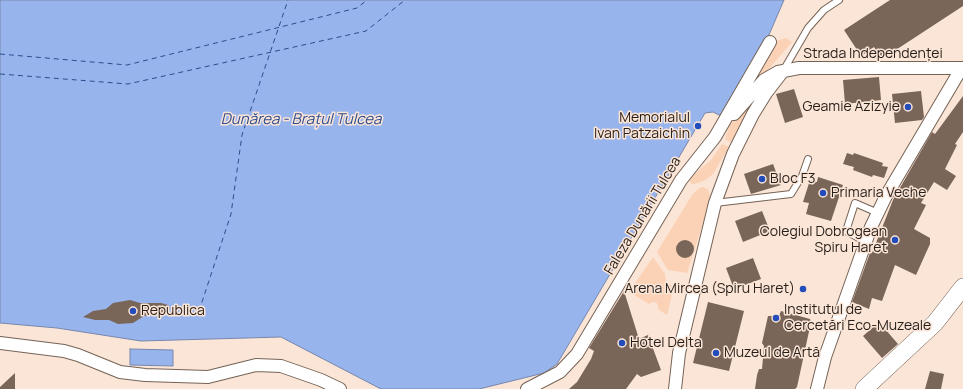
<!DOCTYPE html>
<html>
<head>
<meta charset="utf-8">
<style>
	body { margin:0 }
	canvas { display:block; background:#fbe5d6 }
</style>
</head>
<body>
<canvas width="963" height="389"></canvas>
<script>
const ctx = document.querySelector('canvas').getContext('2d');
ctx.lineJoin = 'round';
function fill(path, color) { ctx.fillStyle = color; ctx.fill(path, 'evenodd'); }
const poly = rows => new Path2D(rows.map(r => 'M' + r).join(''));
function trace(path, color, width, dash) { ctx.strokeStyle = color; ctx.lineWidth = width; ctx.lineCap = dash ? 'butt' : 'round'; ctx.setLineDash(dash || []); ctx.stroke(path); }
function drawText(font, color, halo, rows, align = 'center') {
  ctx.font = font + ' Manrope,sans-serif'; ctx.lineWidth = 3; ctx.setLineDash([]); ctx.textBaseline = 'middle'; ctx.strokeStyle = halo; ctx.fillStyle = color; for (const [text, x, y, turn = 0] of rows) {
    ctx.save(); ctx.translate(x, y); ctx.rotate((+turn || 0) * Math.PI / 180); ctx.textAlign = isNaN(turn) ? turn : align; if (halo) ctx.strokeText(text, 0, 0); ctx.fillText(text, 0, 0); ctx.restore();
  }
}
const green = poly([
	[786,38,792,42,738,105,776,41],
	[761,89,731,143,725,139,729,126],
	[722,144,729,147,713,174,704,181,694,184,690,183,690,178,711,160],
	[703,187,708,189,711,198,687,273,668,270,657,252,692,195,699,188],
	[653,257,665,274,666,283,674,286,667,315,659,310,657,303,653,302,649,304,629,292]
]);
const water = poly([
	[0,0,784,0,768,37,721,116,713,112,705,113,557,364,544,373,479,389,381,389,281,337,141,341,57,328,0,323,0,0],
	[130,349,173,350,173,366,130,365,130,349]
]);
const ferry = poly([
	[0,54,127,65,357,8,367,0],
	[0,74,128,84,366,31,405,0],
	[199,311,231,214,242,135,288,0]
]);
const building = poly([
	[890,0,963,0,963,6,882,59,874,47,861,56,844,30],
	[879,77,881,100,845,104,843,80],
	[794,89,803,117,785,123,776,94],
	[921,91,924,117,922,120,895,123,892,94],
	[963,96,963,132,955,144,957,145,945,169,956,176,947,190,934,182,921,203,926,205,914,229,930,238,930,244,916,275,895,265,882,301,872,298,869,309,852,302,870,253,872,253,893,200,932,132,935,134],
	[847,153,853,155,854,153,883,163,882,166,888,167,884,178,873,175,872,177,853,170,854,167,843,164],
	[773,164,781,185,751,194,744,174],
	[818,177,843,185,831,221,806,214,809,203,803,202,810,180,817,182],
	[762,211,770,231,743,242,735,221],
	'676 249a9 9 0 1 1 18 0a9 9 0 1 1-18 0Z',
	[753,258,761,279,734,289,726,268],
	[624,291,639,339,648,335,661,370,641,377,637,374,626,389,569,389,577,382,591,359,594,351,589,348],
	[130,300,140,303,161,303,168,305,170,308,167,313,144,316,133,323,118,324,109,320,95,320,83,317,93,311,106,309,113,303],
	[708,302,744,311,729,371,693,363],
	[781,311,810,319,811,322,797,387,795,389,755,389,757,375,759,369,762,369,764,346,762,343,768,316,779,316],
	[879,322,898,344,882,358,863,336],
	[930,371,944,374,941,389,925,389],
	[15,373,15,389,0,389,0,387]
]);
const lane = poly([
	[783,71,808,28,824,10,839,0],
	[715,203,791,194,802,176,808,159],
	[866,242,846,231,855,203,878,213]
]);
const street = poly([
	[734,114,764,80,778,72,799,68,963,68],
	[0,343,64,351,78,355,120,372,145,375,208,377,256,365,281,366,321,380,340,389],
	[527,389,560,372,577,354,681,180,715,137,770,42],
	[675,389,679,353,715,203,733,154,753,114,766,93,783,71],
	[817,389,825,357,871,227,886,196,961,69]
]);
const secondary = poly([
	[864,389,935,323,963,287]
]);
const markers = [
	[908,107,4,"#214cba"],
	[698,126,4,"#214cba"],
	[762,179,4,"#214cba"],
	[823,193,4,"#214cba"],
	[895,240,4,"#214cba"],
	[803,289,4,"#214cba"],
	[133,311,4,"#214cba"],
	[776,318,4,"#214cba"],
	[622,343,4,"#214cba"],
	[716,353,4,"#214cba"]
];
const streetNames = [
	["Strada Independenței",873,54],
	["Faleza Dunării Tulcea",643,216,-59]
];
const poiNames = [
	["Geamie Azizyie",900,107,"right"],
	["Memorialul",690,118,"right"],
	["Ivan Patzaichin",690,134,"right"],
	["Bloc F3",770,179],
	["Primaria Veche",831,193],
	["Colegiul Dobrogean",887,232,"right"],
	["Spiru Haret",887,248,"right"],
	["Arena Mircea (Spiru Haret)",795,289,"right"],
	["Institutul de",784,310],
	["Cercetări Eco-Muzeale",784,326],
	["Republica",141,311],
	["Hotel Delta",630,343],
	["Muzeul de Artă",724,353]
];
const waterNames = [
	["Dunărea - Brațul Tulcea",301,120]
];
fill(green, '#fbd2b6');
fill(water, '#98b4ed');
trace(water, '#7687ad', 1);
trace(ferry, '#2e4c8f', 1, [5, 4]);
fill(building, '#796659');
trace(lane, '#756356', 8);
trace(street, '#756356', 14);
trace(secondary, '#756356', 18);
trace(lane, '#fff', 6);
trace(street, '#fff', 12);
trace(secondary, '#fff', 17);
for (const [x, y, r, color] of markers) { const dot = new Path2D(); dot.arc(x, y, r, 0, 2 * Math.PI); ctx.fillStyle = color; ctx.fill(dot); trace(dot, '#fbe5d6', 1.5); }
drawText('14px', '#261e19', '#fbe5d6', streetNames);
drawText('14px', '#261e19', '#fbe5d6', poiNames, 'left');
drawText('italic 15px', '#2e4c8f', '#fbe5d6', waterNames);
</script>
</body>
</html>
